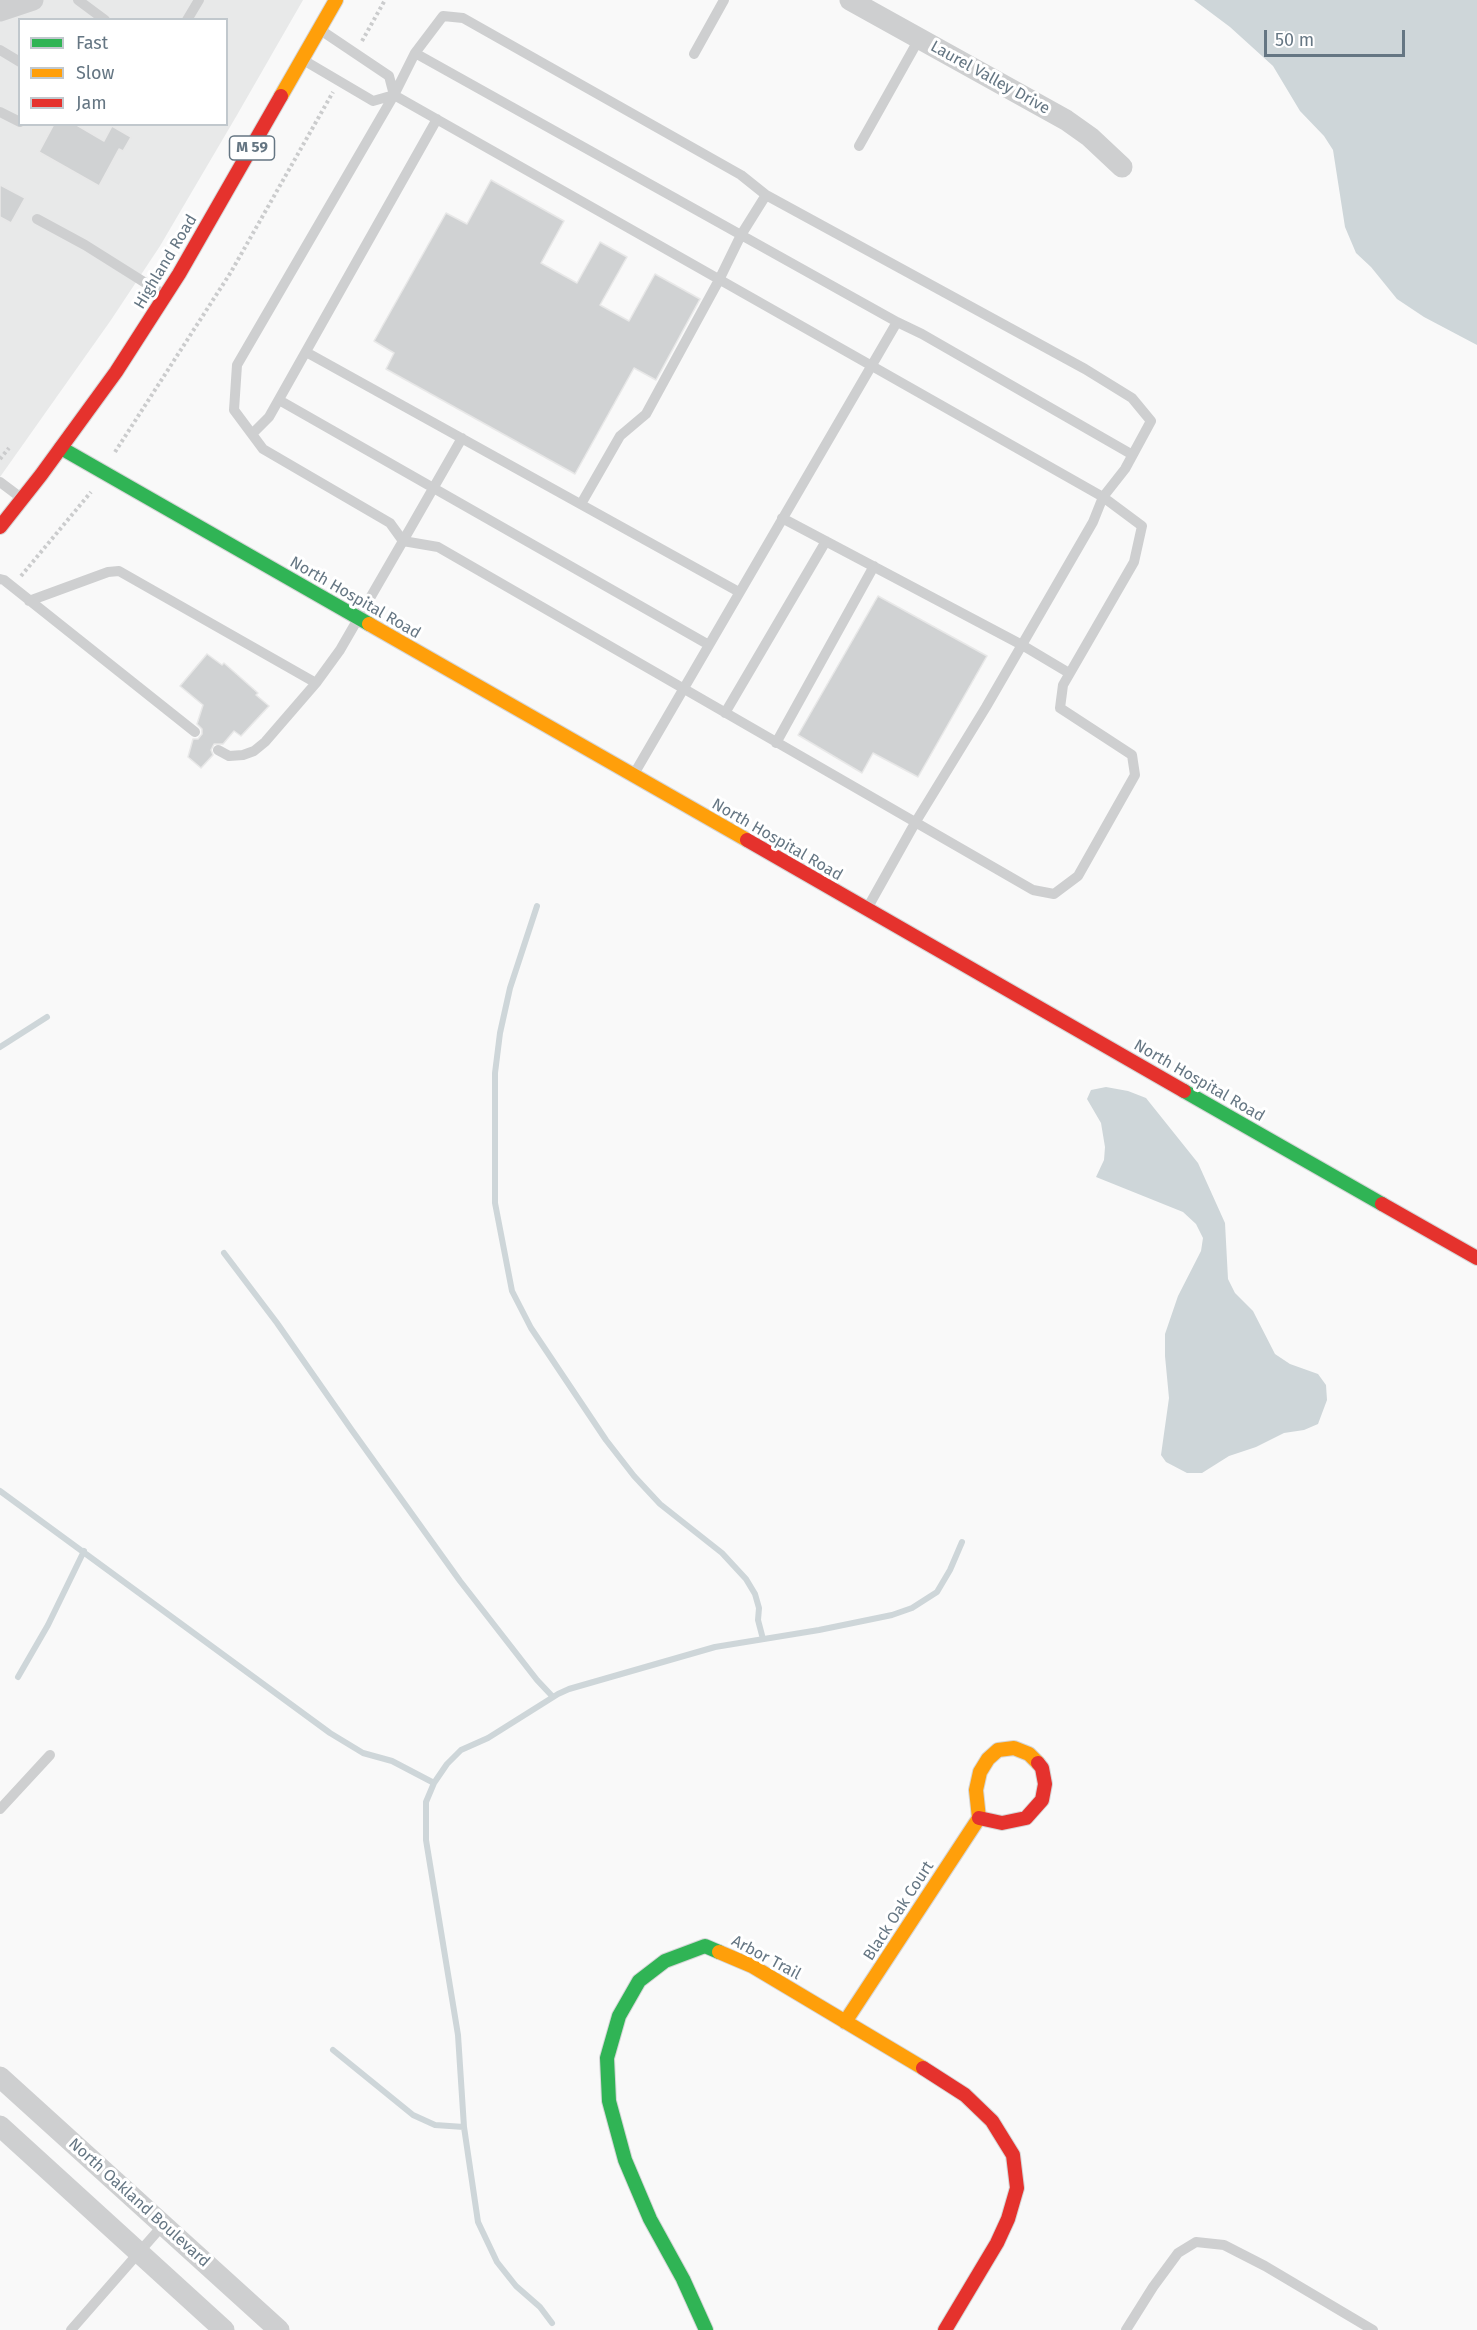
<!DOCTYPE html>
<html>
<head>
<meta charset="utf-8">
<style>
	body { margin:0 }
	#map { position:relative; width:1477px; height:2330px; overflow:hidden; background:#f9f9f9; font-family:"Fira Sans",sans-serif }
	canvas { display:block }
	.legend { position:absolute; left:18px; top:18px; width:210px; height:108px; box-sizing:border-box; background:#fff; border:2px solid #c1c8cd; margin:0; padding:8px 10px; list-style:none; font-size:18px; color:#657683 }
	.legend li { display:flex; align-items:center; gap:12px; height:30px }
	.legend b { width:30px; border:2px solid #c1c8cd }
	.scale { position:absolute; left:1264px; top:30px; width:141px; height:27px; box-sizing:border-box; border:3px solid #657683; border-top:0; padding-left:8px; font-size:18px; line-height:21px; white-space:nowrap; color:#657683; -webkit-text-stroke:4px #fff; paint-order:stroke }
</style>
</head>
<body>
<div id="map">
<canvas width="1477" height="2330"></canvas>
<ul class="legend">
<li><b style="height:8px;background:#30b455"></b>Fast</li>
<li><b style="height:8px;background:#ff9f0a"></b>Slow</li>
<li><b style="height:8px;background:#e5322d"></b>Jam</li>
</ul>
<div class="scale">50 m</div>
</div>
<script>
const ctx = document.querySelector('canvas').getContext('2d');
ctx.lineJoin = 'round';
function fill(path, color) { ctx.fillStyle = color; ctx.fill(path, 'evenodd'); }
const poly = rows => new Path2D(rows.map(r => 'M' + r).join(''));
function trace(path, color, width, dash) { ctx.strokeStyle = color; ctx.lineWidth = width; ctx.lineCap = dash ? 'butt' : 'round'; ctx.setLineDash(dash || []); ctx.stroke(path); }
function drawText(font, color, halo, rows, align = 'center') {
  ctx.font = font + ' "Fira Sans",sans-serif'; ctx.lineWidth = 6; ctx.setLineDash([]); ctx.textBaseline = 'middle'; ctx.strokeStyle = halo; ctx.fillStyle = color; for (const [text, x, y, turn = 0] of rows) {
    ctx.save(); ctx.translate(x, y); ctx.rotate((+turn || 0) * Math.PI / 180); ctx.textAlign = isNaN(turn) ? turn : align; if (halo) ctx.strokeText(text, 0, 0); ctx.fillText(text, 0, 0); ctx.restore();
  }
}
const built = poly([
	[0,0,303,0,237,115,160,246,111,320,0,477],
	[20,20,226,20,226,124,20,124]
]);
const water = poly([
	[1194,0,1477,0,1477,345,1424,317,1397,299,1371,267,1356,253,1345,227,1333,150,1324,136,1300,111,1273,66,1230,27],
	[1106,1087,1128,1091,1146,1098,1198,1163,1225,1223,1228,1279,1235,1293,1253,1311,1275,1354,1290,1364,1318,1374,1326,1385,1327,1400,1318,1424,1304,1430,1284,1433,1256,1447,1229,1456,1202,1473,1187,1473,1166,1462,1161,1455,1169,1398,1165,1356,1165,1334,1178,1296,1201,1251,1203,1238,1196,1224,1183,1212,1096,1177,1104,1160,1105,1147,1101,1123,1087,1099,1091,1090]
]);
const stream = poly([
	[537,906,510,988,500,1033,495,1073,495,1203,512,1291,531,1328,606,1440,634,1476,660,1504,722,1553,746,1579,755,1594,759,1608,758,1620,763,1639],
	[0,1047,47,1017],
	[224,1253,277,1323,351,1429,460,1581,537,1680,553,1697],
	[0,1491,330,1733,363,1753,392,1761,434,1783],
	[18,1677,48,1625,84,1551],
	[333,2050,413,2115,435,2125,464,2127],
	[552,2323,540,2307,516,2286,497,2262,478,2222,464,2127,458,2035,426,1840,426,1802,434,1783,447,1764,461,1750,488,1738,558,1694,569,1689,715,1647,819,1630,892,1615,912,1608,937,1592,950,1570,962,1542]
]);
const building = poly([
	[54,124,75,124,104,141,112,126,131,137,123,151,119,149,99,186,39,152,54,124],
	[491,180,564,221,541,263,577,283,600,242,627,257,600,305,629,321,655,274,700,299,656,380,634,368,575,474,386,369,394,353,374,341,446,213,467,224,491,180],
	[0,185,25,198,11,223,0,217,0,185],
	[878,596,987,656,918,777,873,753,862,773,798,735,878,596],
	[207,654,222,665,224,663,258,693,256,695,269,706,241,736,234,731,223,744,214,744,211,750,213,755,201,768,188,757,193,739,198,739,202,734,202,729,197,724,203,705,180,686,207,654]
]);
const path = poly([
	[362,41,385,0],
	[115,452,231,272,333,92],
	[0,459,9,448],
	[21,576,91,492]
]);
const lane = poly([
	[78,0,105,20],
	[187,20,199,0],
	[0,50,20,62],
	[415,53,443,16,463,18,741,175,766,195,741,235,719,280,646,414,620,436,581,504],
	[694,54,724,0],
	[305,61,373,101,394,95,389,76,322,31],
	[394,95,1103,497,1093,522,986,707,915,823,868,907],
	[0,112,20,122],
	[859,146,919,39],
	[37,219,85,245,163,294],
	[897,322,922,334,1131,454],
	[306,352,739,592],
	[279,400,709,645],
	[252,434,269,417,437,119],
	[462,438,403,541,438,547,1033,890,1054,894,1078,876,1135,775,1132,755,1060,708,1063,685,1134,562,1142,526,1103,497,1125,469,1151,421,1132,398,1085,369,766,195],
	[0,482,20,497],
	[782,518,1022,645,1069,673],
	[0,579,4,580,195,732],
	[29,601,108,572,119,571,316,683],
	[725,713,826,541],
	[776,743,874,566],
	[218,750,229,756,243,755,254,751,265,742,316,683,340,650,403,541,390,523,263,449,234,410,237,365,394,95,415,53,897,322,634,774],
	[0,1809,50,1755],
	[71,2330,163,2225],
	[1126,2330,1153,2287,1178,2253,1196,2242,1224,2245,1265,2266,1373,2330]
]);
const street = poly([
	[850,0,1066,120,1090,137,1122,167],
	[0,11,33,0],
	[0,2077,279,2330],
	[0,2126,224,2330]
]);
const fast = poly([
	[61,448,369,624],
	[1184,1091,1382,1204],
	[706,2330,683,2279,650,2219,625,2160,609,2101,607,2058,619,2016,639,1981,665,1961,705,1946,719,1952]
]);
const slow = poly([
	[281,96,336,0],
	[369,624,747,840],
	[719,1952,752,1966,923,2068],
	[845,2022,979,1818,976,1790,980,1772,988,1759,998,1750,1014,1748,1029,1754,1038,1763]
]);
const jam = poly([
	[0,527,41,475,116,372,179,274,281,96],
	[747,840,1184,1091],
	[1382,1204,1477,1258],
	[979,1818,1002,1823,1026,1818,1042,1800,1045,1784,1042,1768,1038,1763],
	[923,2068,965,2095,992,2121,1013,2155,1017,2188,1008,2219,997,2243,945,2330]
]);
const shields = [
	[252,148,45]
];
const shieldNames = [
	["M 59",252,148]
];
const streetNames = [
	["Laurel Valley Drive",990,78,29],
	["Highland Road",166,262,-59],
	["North Hospital Road",355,598,30],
	["North Hospital Road",777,840,30],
	["North Hospital Road",1199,1081,30],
	["Black Oak Court",899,1911,-57],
	["Arbor Trail",766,1958,28],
	["North Oakland Boulevard",139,2203,42]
];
fill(built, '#e8e9e9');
fill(water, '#ced6d9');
trace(stream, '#ced6d9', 6);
fill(building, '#d0d2d3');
trace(building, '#e8e8e8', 1.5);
trace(fast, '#d5d6d7', 16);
trace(slow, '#d5d6d7', 16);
trace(jam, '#d5d6d7', 16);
trace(path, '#cbcccd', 4, [3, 3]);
trace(lane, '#cecfd0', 10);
trace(street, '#cecfd0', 21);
trace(fast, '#30b455', 14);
trace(slow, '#ff9f0a', 14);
trace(jam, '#e5322d', 14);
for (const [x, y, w] of shields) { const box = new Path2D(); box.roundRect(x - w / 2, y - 12, w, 24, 4.5); ctx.fillStyle = '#fff'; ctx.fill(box); trace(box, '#657683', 1.5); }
drawText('bold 15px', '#657683', null, shieldNames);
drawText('16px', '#657683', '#fff', streetNames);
</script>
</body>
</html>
